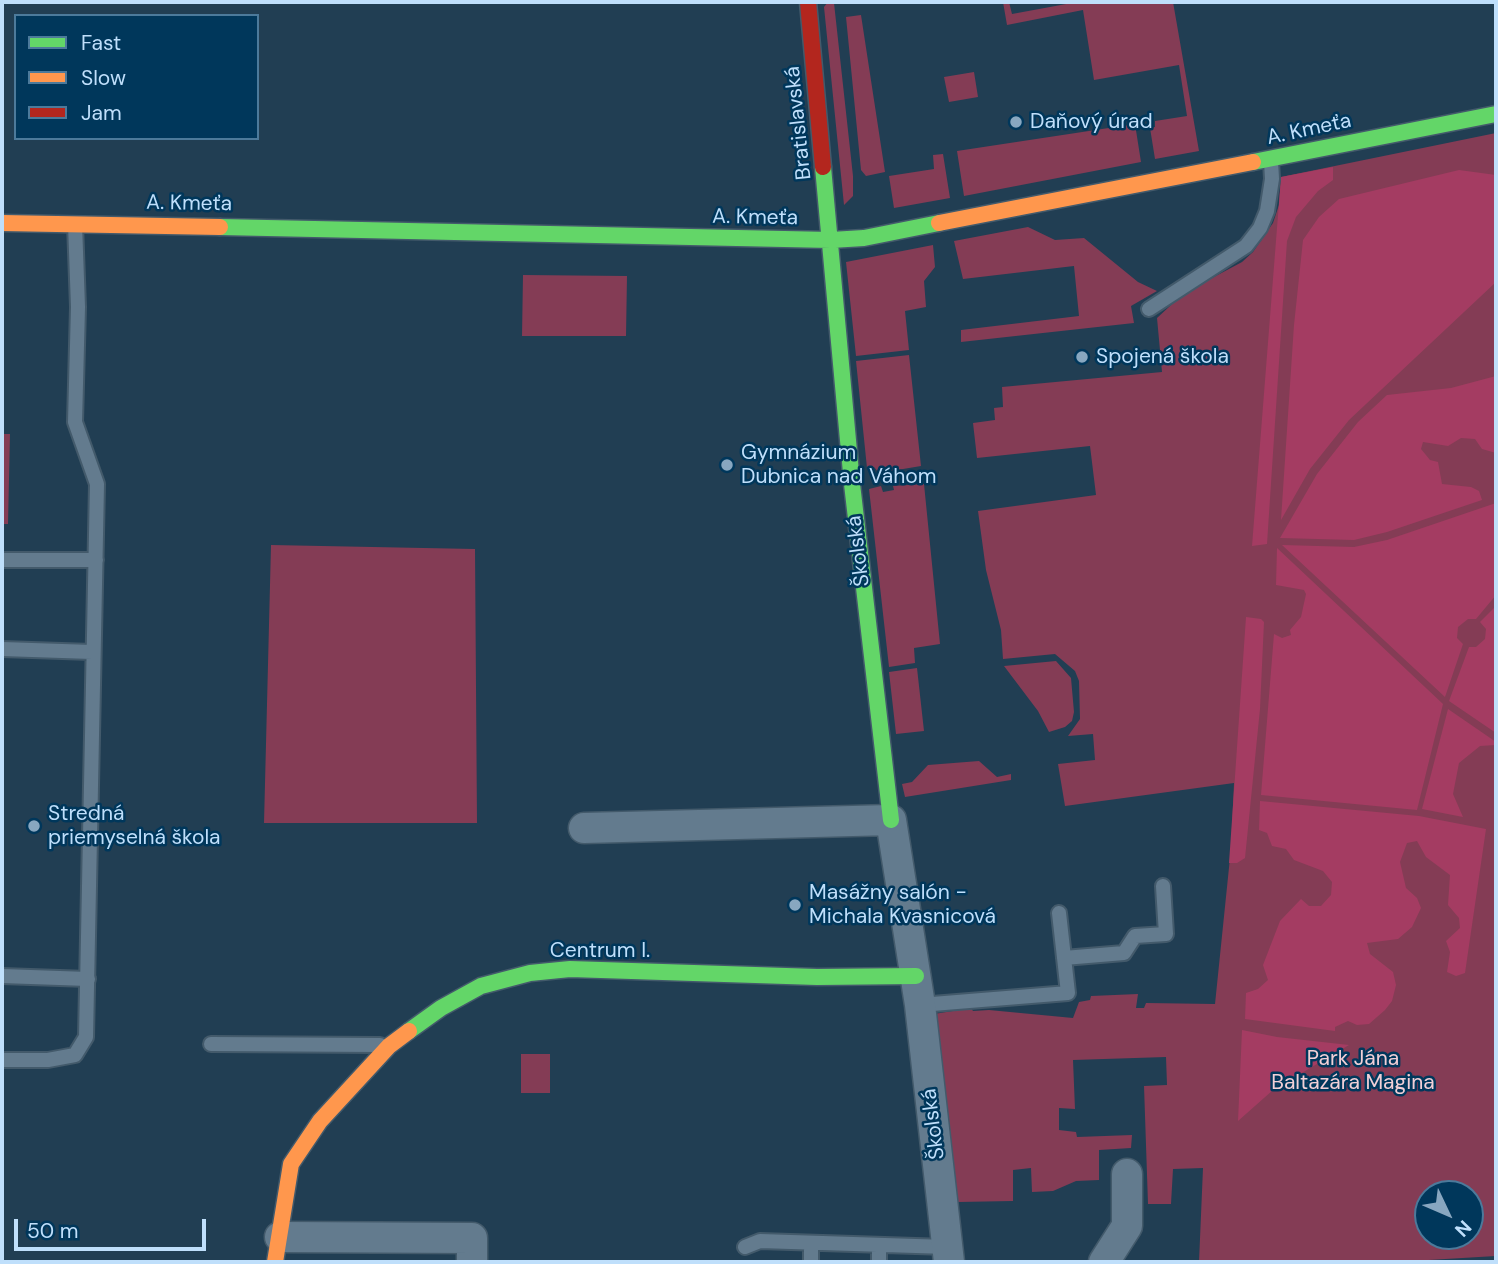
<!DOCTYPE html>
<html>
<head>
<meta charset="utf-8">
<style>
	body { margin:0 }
	#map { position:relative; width:1498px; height:1264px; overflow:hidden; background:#213e53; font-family:"DM Sans",sans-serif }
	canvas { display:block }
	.frame { position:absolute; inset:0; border:4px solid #bfdffb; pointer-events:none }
	.legend { position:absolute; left:14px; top:14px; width:245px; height:126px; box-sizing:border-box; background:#00375b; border:2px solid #4c7a9b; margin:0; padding:9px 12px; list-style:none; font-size:21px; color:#bfdffb }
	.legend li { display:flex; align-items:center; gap:14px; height:35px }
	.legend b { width:35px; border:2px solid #4c7a9b }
	.north { position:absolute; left:1414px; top:1180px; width:70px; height:70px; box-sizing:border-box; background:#00375b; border:2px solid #4c7a9b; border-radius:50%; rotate:134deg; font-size:19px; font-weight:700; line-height:28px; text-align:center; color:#bfdffb }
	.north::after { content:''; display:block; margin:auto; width:24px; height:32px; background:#88a7c0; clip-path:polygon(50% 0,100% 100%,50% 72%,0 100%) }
	.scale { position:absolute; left:14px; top:1219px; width:192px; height:32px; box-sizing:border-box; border:4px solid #bfdffb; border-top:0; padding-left:9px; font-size:21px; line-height:24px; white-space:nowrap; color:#bfdffb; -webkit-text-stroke:5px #00375b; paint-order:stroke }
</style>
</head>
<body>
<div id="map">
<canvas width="1498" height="1264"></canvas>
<div class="frame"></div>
<ul class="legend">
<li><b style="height:9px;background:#63d668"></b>Fast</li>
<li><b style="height:9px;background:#ff974d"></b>Slow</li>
<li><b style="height:9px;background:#b3261e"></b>Jam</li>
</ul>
<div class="north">N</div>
<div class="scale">50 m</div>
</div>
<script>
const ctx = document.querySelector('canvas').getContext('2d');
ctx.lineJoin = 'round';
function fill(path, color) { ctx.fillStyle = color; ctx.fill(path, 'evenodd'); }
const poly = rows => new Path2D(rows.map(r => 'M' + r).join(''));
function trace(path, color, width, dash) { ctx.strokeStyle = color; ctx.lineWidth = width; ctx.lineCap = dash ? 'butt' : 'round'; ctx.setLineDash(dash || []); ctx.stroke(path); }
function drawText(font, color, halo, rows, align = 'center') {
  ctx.font = font + ' "DM Sans",sans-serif'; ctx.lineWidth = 5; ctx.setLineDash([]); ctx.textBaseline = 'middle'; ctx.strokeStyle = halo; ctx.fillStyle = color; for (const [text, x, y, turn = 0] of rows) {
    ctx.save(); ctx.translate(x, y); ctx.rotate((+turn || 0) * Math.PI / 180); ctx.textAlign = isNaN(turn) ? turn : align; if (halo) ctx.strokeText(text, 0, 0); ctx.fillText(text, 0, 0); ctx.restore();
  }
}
const green = poly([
	[828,2,834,3,853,176,853,196,844,205,824,7],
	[1003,2,1009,2,1012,14,1077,2,1173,2,1199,151,1155,159,1150,128,1155,127,1155,121,1187,116,1179,65,1094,80,1083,10,1007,25],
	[861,15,885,172,866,176,861,170,846,17],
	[974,72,978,97,949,102,944,77],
	[1135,124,1141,162,964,196,957,151],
	[1496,133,1496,1256,1395,1262,1199,1262,1203,1168,1173,1169,1171,1204,1148,1204,1144,1086,1167,1085,1166,1057,1073,1060,1075,1109,1059,1108,1059,1130,1076,1132,1077,1137,1132,1135,1131,1148,1099,1150,1099,1180,1076,1181,1053,1191,1032,1192,1031,1168,1013,1170,1013,1201,958,1202,934,1014,971,1008,973,1011,989,1010,1073,1018,1079,1002,1090,1000,1091,996,1138,994,1136,1008,1144,1008,1146,1003,1215,1004,1231,848,1234,783,1065,806,1058,764,1095,760,1093,734,1068,736,1080,719,1079,681,1075,671,1055,654,1003,659,1001,630,986,570,978,511,1096,495,1090,446,977,458,973,423,995,420,994,408,1003,407,1002,387,1162,372,1157,318,1184,293,1242,262,1253,252,1273,223,1279,205,1281,177],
	[1428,1194,1470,1194,1470,1236,1428,1236],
	[943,154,950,198,894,208,889,176,934,169,933,155],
	[1028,227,1055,240,1084,238,1138,282,1157,291,1131,306,1134,323,961,342,961,330,1079,316,1074,266,963,279,954,241],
	[933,245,935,267,924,281,926,307,905,311,909,350,856,356,846,262],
	[523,275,627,276,626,336,522,336],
	[909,355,921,466,879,473,874,467,867,468,856,361],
	[2,434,10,434,8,524,2,524],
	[924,484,940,644,914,648,915,663,889,667,869,489,881,486,883,492,894,490,893,486],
	[271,545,475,549,477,823,264,823],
	[1056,661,1071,678,1074,712,1072,721,1065,727,1049,732,1038,711,1004,666],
	[917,668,924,731,896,734,889,672],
	[979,761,997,777,1011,774,1011,780,905,797,902,784,912,782,928,765],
	[521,1054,550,1054,550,1093,521,1093]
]);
const forest = poly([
	[1333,167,1333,180,1318,191,1296,217,1287,241,1267,544,1252,546,1281,177],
	[1459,170,1496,175,1496,282,1349,420,1310,469,1281,520,1294,325,1303,240,1319,217,1339,199],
	[1496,376,1496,453,1482,449,1475,439,1461,438,1448,446,1423,442,1421,449,1430,460,1438,462,1442,484,1471,487,1479,491,1482,500,1387,532,1354,540,1280,538,1317,474,1358,422,1387,395,1451,388],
	[1496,503,1496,595,1476,619,1468,619,1458,627,1457,638,1463,644,1445,697,1282,545,1354,547,1387,540],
	[1277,548,1443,704,1417,810,1261,795,1274,634,1282,638,1291,635,1290,630,1301,617,1306,594,1304,590,1276,585],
	[1496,606,1496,733,1449,701,1469,647,1476,647,1485,639,1486,629,1480,622],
	[1246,617,1261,619,1264,622,1260,709,1245,858,1237,863,1229,863],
	[1448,709,1496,742,1496,745,1480,746,1459,763,1453,794,1463,817,1422,809],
	[1260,801,1419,816,1486,829,1465,973,1456,976,1447,972,1450,952,1446,941,1460,928,1459,918,1448,905,1450,875,1426,857,1417,841,1407,843,1400,862,1406,888,1417,898,1421,908,1412,927,1398,939,1367,943,1370,954,1393,972,1396,985,1392,1001,1385,1010,1369,1024,1357,1025,1348,1021,1335,1027,1335,1031,1245,1019,1246,993,1258,989,1268,980,1263,965,1280,921,1301,899,1309,906,1321,906,1331,895,1332,882,1323,871,1294,860,1286,849,1272,846,1267,833,1259,830],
	[1242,1030,1277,1037,1349,1045,1273,1090,1238,1121]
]);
const lane = poly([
	[1149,309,1246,246,1260,228,1267,211,1272,179,1271,161],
	[2,560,96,560],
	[2,649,92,652],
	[1064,958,1124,953,1135,936,1166,934,1163,886],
	[2,976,88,979],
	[920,1005,1068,993,1059,913],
	[211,1044,380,1045],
	[2,1060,48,1060,75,1055,86,1037,97,484,75,422,78,307,75,224],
	[745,1247,760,1241,947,1247],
	[811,1262,811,1243],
	[879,1262,879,1245]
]);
const street = poly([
	[584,828,891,820,920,1005,949,1262],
	[280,1237,472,1238,472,1262],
	[1104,1262,1127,1226,1127,1174]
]);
const fast = poly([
	[1253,162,1496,114],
	[823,167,852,484,891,820],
	[220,227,831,240,864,238,939,223],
	[409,1031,441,1008,481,986,530,973,570,969,817,977,916,976]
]);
const slow = poly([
	[2,223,220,227],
	[939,223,1253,162],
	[275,1262,291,1164,320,1121,389,1046,409,1031]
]);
const jam = poly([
	[808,2,823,167]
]);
const markers = [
	[1016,122,7,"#88a7c0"],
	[1082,357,7,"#88a7c0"],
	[727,465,7,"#88a7c0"],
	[34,826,7,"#88a7c0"],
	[795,905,7,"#88a7c0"]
];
const poiNames = [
	["Daňový úrad",1030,122],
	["Spojená škola",1096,357],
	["Gymnázium",741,453],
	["Dubnica nad Váhom",741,477],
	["Stredná",48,814],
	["priemyselná škola",48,838],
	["Masážny salón -",809,893],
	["Michala Kvasnicová",809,917]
];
const streetNames = [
	["Bratislavská",799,123,-96],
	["A. Kmeťa",1309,130,-12],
	["A. Kmeťa",189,204,1],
	["A. Kmeťa",755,218,1],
	["Školská",859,551,-97],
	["Centrum I.",600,951],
	["Školská",934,1124,-97]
];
const parkNames = [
	["Park Jána",1353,1059],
	["Baltazára Magina",1353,1083]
];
fill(green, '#843c55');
fill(forest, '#a43c62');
trace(lane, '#435a6b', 18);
trace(street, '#435a6b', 33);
trace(fast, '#435a6b', 19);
trace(slow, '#435a6b', 19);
trace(jam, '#435a6b', 19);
trace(lane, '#637b8e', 14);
trace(street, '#637b8e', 30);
trace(fast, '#63d668', 16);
trace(slow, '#ff974d', 16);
trace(jam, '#b3261e', 16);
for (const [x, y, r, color] of markers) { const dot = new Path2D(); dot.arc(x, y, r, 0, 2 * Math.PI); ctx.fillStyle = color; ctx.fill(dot); trace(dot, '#00375b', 2.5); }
drawText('21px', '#bfdffb', '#00375b', poiNames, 'left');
drawText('21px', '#bfdffb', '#00375b', streetNames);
drawText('21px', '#f2d0d7', '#00375b', parkNames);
</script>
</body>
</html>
